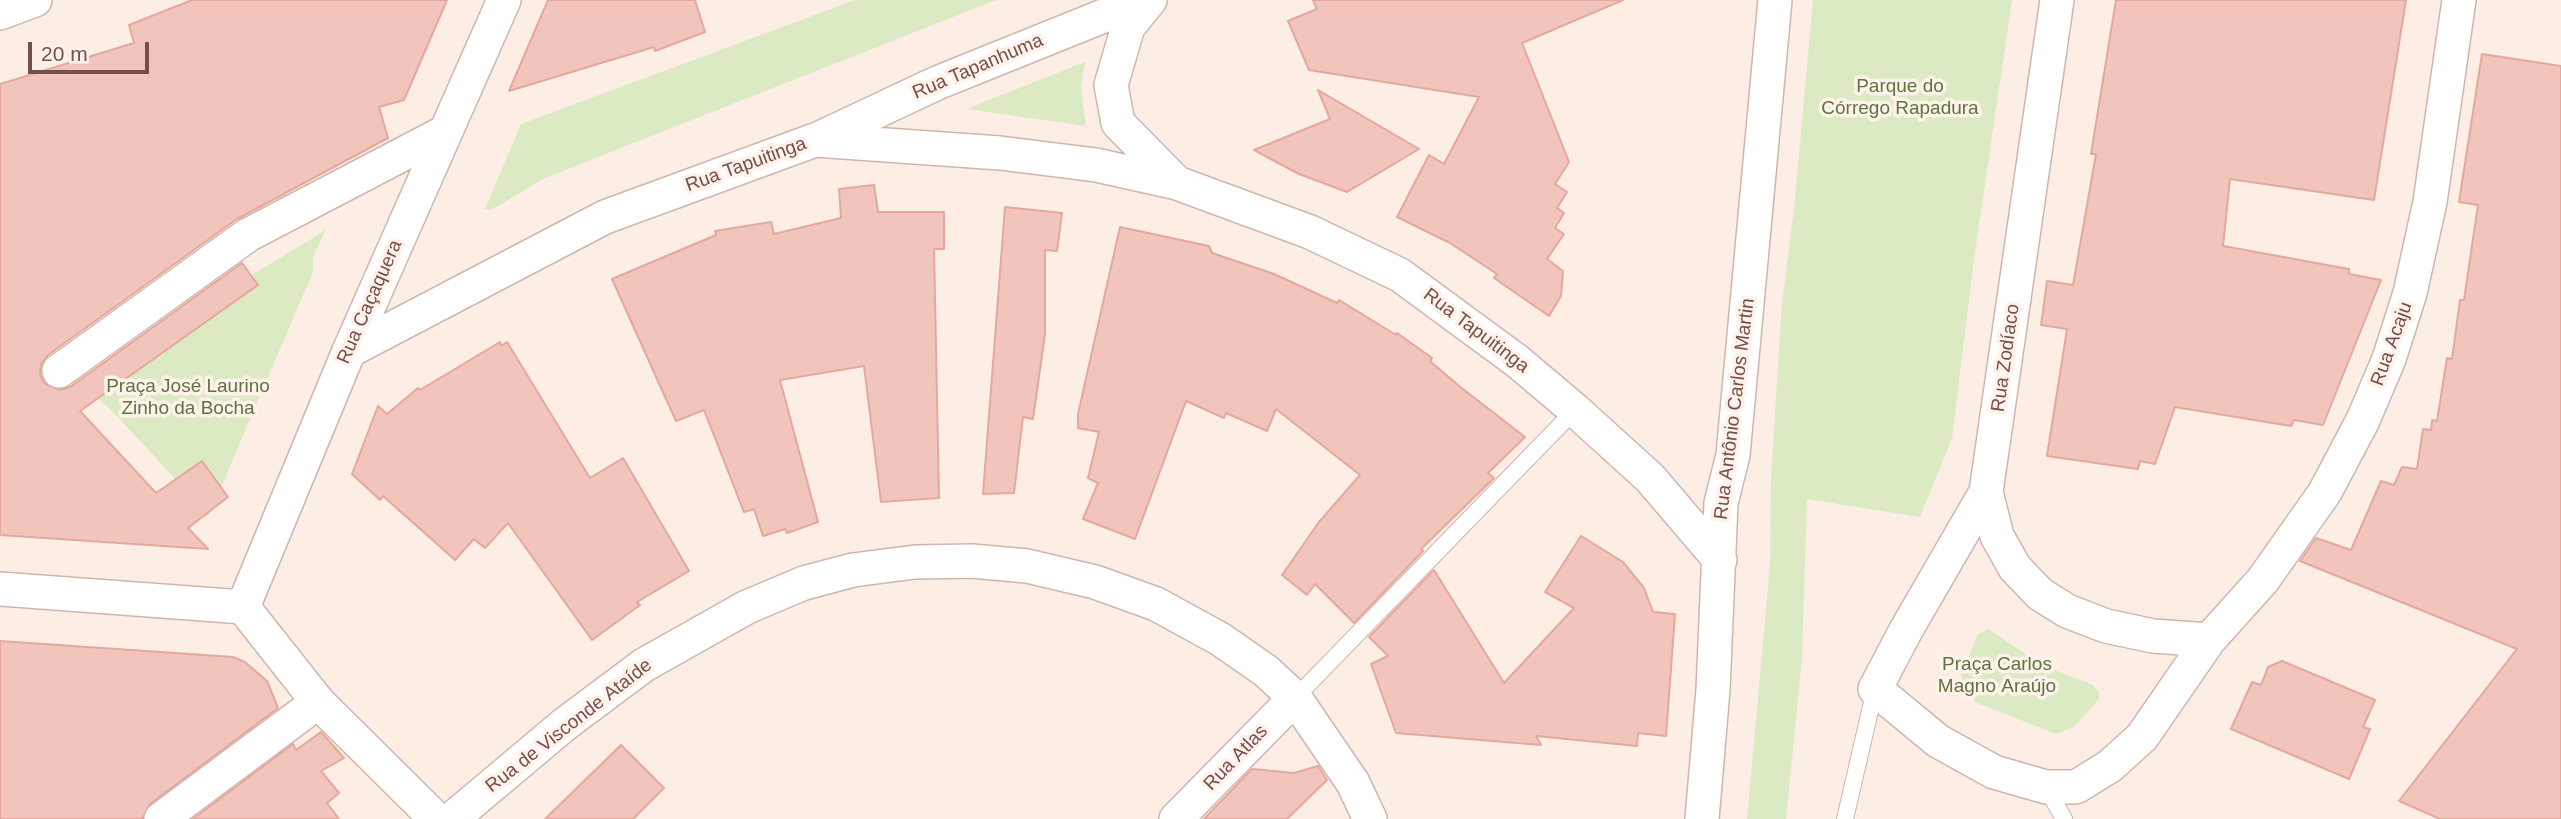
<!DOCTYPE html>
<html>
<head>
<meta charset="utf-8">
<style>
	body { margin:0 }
	#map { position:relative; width:2561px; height:819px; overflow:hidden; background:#fceee4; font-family:Arial,sans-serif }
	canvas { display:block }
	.scale { position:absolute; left:28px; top:42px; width:121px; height:32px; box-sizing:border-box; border:4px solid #754f4a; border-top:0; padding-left:9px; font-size:21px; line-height:24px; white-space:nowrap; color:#754f4a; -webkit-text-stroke:5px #fff2eb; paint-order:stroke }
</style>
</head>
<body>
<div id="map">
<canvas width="2561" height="819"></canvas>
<div class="scale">20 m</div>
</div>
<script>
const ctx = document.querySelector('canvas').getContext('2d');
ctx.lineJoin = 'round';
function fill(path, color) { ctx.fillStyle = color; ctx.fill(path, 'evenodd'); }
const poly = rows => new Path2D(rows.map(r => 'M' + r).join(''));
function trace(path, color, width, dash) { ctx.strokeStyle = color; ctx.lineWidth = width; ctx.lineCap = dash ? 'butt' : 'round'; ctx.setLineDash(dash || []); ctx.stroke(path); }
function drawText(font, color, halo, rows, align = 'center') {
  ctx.font = font + ' Arial,sans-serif'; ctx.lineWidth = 7; ctx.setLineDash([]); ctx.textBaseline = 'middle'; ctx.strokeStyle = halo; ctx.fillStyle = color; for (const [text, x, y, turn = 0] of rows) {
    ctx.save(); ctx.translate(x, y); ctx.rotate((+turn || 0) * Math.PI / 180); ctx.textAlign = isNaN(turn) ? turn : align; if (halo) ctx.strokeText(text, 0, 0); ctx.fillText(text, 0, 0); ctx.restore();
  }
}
const green = poly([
	[855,0,996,0,598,157,543,179,491,210,485,209,521,124],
	[1813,0,2012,0,1974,259,1952,438,1920,517,1807,499,1802,658,1786,819,1747,819,1770,565,1771,479,1782,303,1794,209],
	[1085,62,1081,88,1086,126,966,109],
	[326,230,313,257,313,272,209,515,113,412,88,390,250,276],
	[1988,629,2044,666,2093,685,2099,693,2099,699,2074,727,2056,734,1975,702,1964,686,1961,675,1978,634]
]);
const building = poly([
	[192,0,447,0,404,100,379,107,388,138,237,219,48,355,41,364,40,374,44,383,60,390,70,387,242,263,258,285,80,411,156,493,202,461,228,497,188,528,208,549,0,535,0,84,134,43,129,25,192,0],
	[548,0,695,0,705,32,655,51,654,47,509,91,548,0],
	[1313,0,1623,0,1522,43,1569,162,1555,184,1567,192,1557,208,1564,213,1555,228,1564,234,1547,259,1563,271,1561,296,1549,316,1494,278,1497,274,1450,243,1397,217,1429,155,1444,164,1479,97,1309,70,1288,21,1317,9,1313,0],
	[2116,0,2406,0,2374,200,2230,179,2223,246,2349,269,2349,274,2381,280,2323,425,2294,420,2291,426,2175,407,2155,464,2140,461,2138,469,2047,456,2067,329,2041,325,2044,304,2047,281,2073,285,2096,154,2091,154,2116,0],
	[2482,54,2561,66,2561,819,2440,819,2399,801,2517,649,2300,561,2316,538,2351,550,2381,481,2394,485,2402,467,2417,469,2423,429,2431,430,2432,420,2437,421,2447,358,2452,359,2460,300,2464,300,2478,205,2459,202,2482,54],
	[1318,90,1419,149,1347,192,1299,174,1254,150,1330,119,1318,90],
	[874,185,878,212,944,212,944,249,934,249,939,498,881,502,864,366,780,380,818,522,787,533,785,529,763,536,754,509,744,512,704,410,676,421,612,279,716,235,715,231,771,222,774,234,841,218,839,189,874,185],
	[1005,207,1062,213,1057,251,1045,250,1045,334,1033,419,1023,417,1014,493,983,494,1005,207],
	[1120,227,1209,246,1212,253,1274,274,1337,303,1339,300,1396,335,1397,333,1432,358,1430,361,1459,386,1525,437,1488,473,1494,478,1421,549,1423,551,1354,623,1315,584,1307,595,1282,575,1319,522,1360,475,1276,409,1267,431,1226,413,1224,418,1186,401,1135,539,1083,519,1098,483,1088,478,1099,432,1078,428,1078,414,1120,227],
	[500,342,501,346,507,342,590,478,623,458,689,571,637,602,640,605,592,640,508,523,485,548,474,539,455,560,383,496,380,500,352,474,378,406,387,414,418,388,420,390,500,342],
	[1581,536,1623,562,1644,588,1653,612,1675,614,1666,736,1638,733,1637,746,1536,736,1541,745,1396,733,1371,664,1388,656,1369,637,1434,570,1504,683,1574,608,1545,592,1581,536],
	[0,641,233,657,245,662,267,681,278,708,150,804,142,819,0,819,0,641],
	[2282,661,2375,700,2363,727,2370,729,2349,779,2231,729,2252,682,2261,685,2268,667,2282,661],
	[321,732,344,758,321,771,339,793,327,803,339,819,193,819,293,744,296,750,321,732],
	[621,745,664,788,633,819,545,819,621,745],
	[1318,766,1327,780,1287,819,1204,819,1252,769,1294,773,1318,766]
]);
const lane = poly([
	[1295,698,1575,410],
	[2046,787,2064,819],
	[1845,819,1875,689]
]);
const street = poly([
	[1150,0,1128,27,1111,85,1118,123,1177,183],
	[0,13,35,0],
	[818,139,937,83,1143,0],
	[349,351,605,217,815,140,1000,153,1096,165,1177,183,1310,232,1400,275,1517,361,1575,410,1650,478,1720,560],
	[59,371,248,235,445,132],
	[1986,492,1997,536,2015,568,2040,594,2067,611,2106,626,2153,636,2209,640,2142,737,2110,766,2076,787,2046,787,1994,772,1938,741,1875,689,1906,630,1986,492,2057,0],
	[0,589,243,607,318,702,436,819],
	[243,607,349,351,504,0],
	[2209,640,2263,580,2325,492,2363,420,2389,359,2410,293,2430,202,2459,0],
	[161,819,318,702],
	[452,819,565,724,644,665,747,607,804,583,853,570,915,562,972,561,1027,566,1095,582,1156,604,1220,639,1266,671,1295,698,1353,783,1370,819],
	[1176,819,1295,698],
	[1702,819,1713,690,1721,503,1733,455,1775,0]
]);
const streetNames = [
	["Rua Tapanhuma",978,67,-23],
	["Rua Tapuitinga",746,165,-20],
	["Rua Caçaquera",370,302,-66],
	["Rua Tapuitinga",1476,331,37],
	["Rua Acaju",2392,344,-70],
	["Rua Zodíaco",2006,358,-82],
	["Rua Antônio Carlos Martin",1735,409,-83],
	["Rua de Visconde Ataíde",569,726,-38],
	["Rua Atlas",1236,758,-46]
];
const parkNames = [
	["Parque do",1900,87],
	["Córrego Rapadura",1900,109],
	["Praça José Laurino",188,387],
	["Zinho da Bocha",188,409],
	["Praça Carlos",1997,665],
	["Magno Araújo",1997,687]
];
fill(green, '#dbeac3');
fill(building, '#f2c5bc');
trace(building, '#e4a89c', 2);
trace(lane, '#d0b5ae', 18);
trace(street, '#d0b5ae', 36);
trace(lane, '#fff', 16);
trace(street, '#fff', 33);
drawText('19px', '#754f4a', '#fff2eb', streetNames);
drawText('19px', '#5b753f', '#fff2eb', parkNames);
</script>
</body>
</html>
